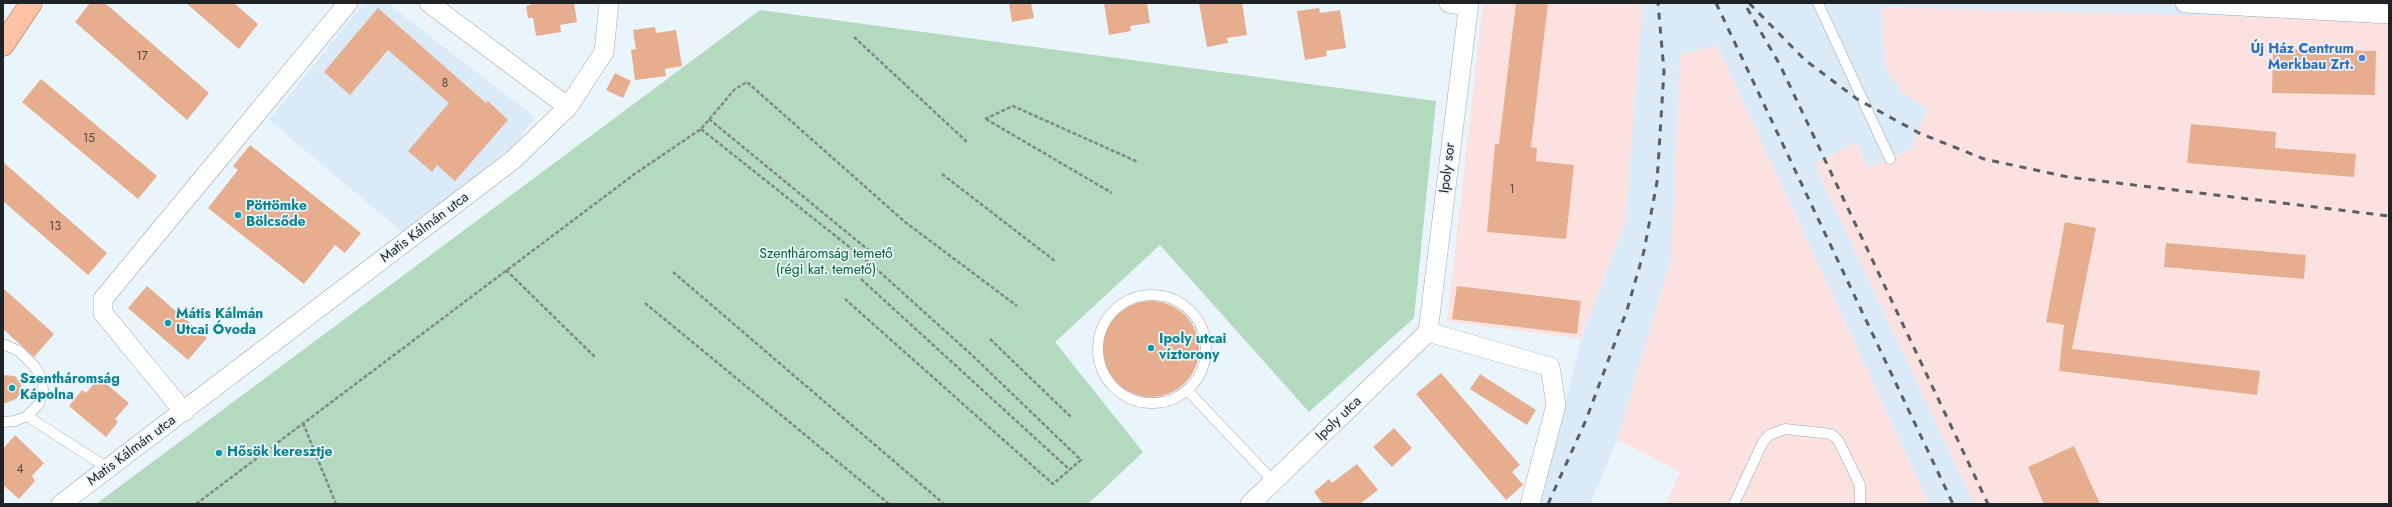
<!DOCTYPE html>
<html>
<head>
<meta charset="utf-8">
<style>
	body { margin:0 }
	#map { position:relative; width:2392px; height:507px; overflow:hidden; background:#eaf4fb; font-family:Jost,sans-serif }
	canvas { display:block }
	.frame { position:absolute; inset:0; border:4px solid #202326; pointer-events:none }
</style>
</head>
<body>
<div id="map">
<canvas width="2392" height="507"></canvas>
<div class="frame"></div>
</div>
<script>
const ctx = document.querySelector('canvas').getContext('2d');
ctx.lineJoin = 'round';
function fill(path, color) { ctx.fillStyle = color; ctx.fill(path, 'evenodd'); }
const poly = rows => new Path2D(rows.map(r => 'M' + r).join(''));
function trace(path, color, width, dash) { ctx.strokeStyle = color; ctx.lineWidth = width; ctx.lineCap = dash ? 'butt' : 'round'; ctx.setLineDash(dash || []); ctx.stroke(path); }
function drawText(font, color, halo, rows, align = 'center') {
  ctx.font = font + ' Jost,sans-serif'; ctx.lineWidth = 3.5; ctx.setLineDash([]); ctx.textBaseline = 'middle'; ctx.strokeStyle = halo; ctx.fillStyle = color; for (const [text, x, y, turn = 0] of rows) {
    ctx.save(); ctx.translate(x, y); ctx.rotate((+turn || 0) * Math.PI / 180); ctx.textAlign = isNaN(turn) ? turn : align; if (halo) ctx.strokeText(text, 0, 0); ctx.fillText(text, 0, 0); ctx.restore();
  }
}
const industrial = poly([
	[1483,3,1643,3,1625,224,1581,339,1447,321],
	[1881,7,2267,17,2389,23,2389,504,1974,504,1814,164,1855,142,1890,159,1911,149,1927,109,1902,93,1885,66],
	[1717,45,1929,504,1666,504,1680,472,1617,440,1671,259,1680,55]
]);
const built = poly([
	[364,3,387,3,535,117,507,155,402,232,269,120],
	[1643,3,2389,3,2389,23,2267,17,1881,7,1885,66,1902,93,1927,109,1911,149,1868,168,1855,142,1814,164,1974,504,1929,504,1717,45,1680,55,1671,259,1617,440,1590,504,1540,504,1581,339,1625,224]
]);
const green = poly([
	[760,10,1436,101,1414,318,1309,412,1160,245,1055,342,1143,452,1088,504,96,504]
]);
const building = poly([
	[90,3,105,3,209,93,187,120,75,22],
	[186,3,234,3,258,24,239,49],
	[531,3,574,3,577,22,560,25,561,32,536,36,533,18,528,18,526,6,531,5],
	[1009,3,1031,3,1034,18,1012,22],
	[1104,3,1147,3,1150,23,1130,26,1131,31,1109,35],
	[1199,3,1242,3,1247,35,1227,38,1228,43,1207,47],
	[1516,3,1548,3,1531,147,1537,148,1536,161,1574,165,1566,239,1487,232,1495,144,1499,144],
	[378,8,486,103,488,101,508,120,455,181,437,165,432,172,408,151,449,103,388,50,350,95,324,72],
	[1319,8,1320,13,1340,10,1346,48,1326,51,1327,56,1305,60,1297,11],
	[655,27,656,33,676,30,682,66,665,69,666,76,635,80,631,50,636,49,633,30],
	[2273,49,2376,51,2375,95,2272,93],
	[615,73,631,81,623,98,606,90],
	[41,79,157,176,138,199,22,102],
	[2191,124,2276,132,2275,148,2356,154,2354,177,2187,163],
	[250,145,361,233,345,253,335,245,304,284,208,208,238,170,233,166],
	[3,162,107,253,88,275,3,201],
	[2065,222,2096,228,2072,349,2260,371,2257,395,2059,371,2064,325,2046,322],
	[2166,243,2306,255,2304,279,2164,267],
	[147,286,207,338,188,360,128,308],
	[1457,286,1581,301,1577,334,1452,319],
	[3,288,54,334,34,357,3,329],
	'1103 349a48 48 0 1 1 96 0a48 48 0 1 1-96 0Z',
	[1441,373,1520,465,1512,472,1523,485,1506,500,1416,394],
	[1480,374,1536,410,1527,425,1470,389],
	[3,375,15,376,21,384,21,393,16,399,3,404],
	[99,378,129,403,115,419,118,422,106,437,69,406,82,390,86,393],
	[1394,428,1412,448,1392,467,1373,447],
	[15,435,44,463,32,476,35,481,19,499,3,485,3,449],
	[2074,446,2100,504,2044,504,2028,467],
	[1357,464,1378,490,1360,504,1323,504,1314,492,1329,479,1332,483]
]);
const path = poly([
	[854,37,967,142],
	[709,119,878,258],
	[985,119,1013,106,1138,162],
	[986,119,1112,193],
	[701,129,872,265,974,357,1081,460,1053,484,845,299],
	[942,174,1055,261],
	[506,270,596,358],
	[673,272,944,504],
	[861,279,1070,470],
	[645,303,889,504],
	[990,339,1072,418],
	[303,423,336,504],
	[196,504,636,173,701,129,735,89,747,82,905,222,1017,306]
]);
const service = poly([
	[1818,3,1890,159],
	'1098 349a54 54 0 1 1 108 0a54 54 0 1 1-108 0Z',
	[3,344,19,351,35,367,42,379,43,391,39,404,27,416,15,421,3,422],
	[1188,391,1274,482],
	[27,416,109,469],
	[1734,504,1763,442,1769,435,1785,429,1831,434,1838,440,1860,485,1860,504]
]);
const minor = poly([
	[429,3,568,107],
	[1449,3,1468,6],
	[2185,3,2389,14],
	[1428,332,1469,3],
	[1428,332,1550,367,1556,405,1530,504],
	[184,412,103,313,103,299,348,3],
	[61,504,513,160,568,107,604,52,609,3],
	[1250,504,1428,332]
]);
const primary = poly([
	[3,45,31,3]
]);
const rail = poly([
	[1716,3,1953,504],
	[1749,3,1805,60,1857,99,1919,133,1984,159,2068,177,2389,216],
	[1747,8,1780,65,1988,504],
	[1548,504,1586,420,1627,310,1644,251,1657,182,1664,71,1658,3]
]);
const markers = [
	[2362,58,4,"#3f7fe0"],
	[238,215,4,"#0f9aa8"],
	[168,323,4,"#0f9aa8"],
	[1151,348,4,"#0f9aa8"],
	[12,388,4,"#0f9aa8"],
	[219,453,4,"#0f9aa8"]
];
const numberNames = [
	["17",142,57],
	["8",445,84],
	["15",89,139],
	["1",1512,190],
	["13",55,227],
	["4",20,470]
];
const shopNames = [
	["Új Ház Centrum",2354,50],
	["Merkbau Zrt.",2354,66]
];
const streetNames = [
	["Ipoly sor",1448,168,-83],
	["Matis Kálmán utca",425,228,-37],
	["Ipoly utca",1339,419,-44],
	["Matis Kálmán utca",132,451,-37]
];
const cultureNames = [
	["Pöttömke",246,207],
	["Bölcsőde",246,223],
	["Mátis Kálmán",176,315],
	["Utcai Óvoda",176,331],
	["Ipoly utcai",1159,340],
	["víztorony",1159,356],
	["Szentháromság",20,380],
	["Kápolna",20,396],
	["Hősök keresztje",227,453]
];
const parkNames = [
	["Szentháromság temető",826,255],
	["(régi kat. temető)",826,271]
];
fill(industrial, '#fce1e1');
fill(built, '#daeaf7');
fill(green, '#b3dabe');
fill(building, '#e6ae8e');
trace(service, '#9ea7ae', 11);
trace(minor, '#9ea7ae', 20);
trace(primary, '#b07052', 23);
trace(path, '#82888d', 2.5, [4, 2]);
trace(service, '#fff', 10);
trace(minor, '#fff', 19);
trace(primary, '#fec2a6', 22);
trace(rail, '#5a5f63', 3, [7, 7]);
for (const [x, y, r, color] of markers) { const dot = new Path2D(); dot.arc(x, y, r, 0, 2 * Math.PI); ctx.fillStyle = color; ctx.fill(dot); trace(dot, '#eaf4fb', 1.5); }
drawText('12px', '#524640', null, numberNames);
drawText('bold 14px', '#366cbe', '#eaf4fb', shopNames, 'right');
drawText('14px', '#202326', '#eaf4fb', streetNames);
drawText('bold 14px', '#0d838f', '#eaf4fb', cultureNames, 'left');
drawText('14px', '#066436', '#eaf4fb', parkNames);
</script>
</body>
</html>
